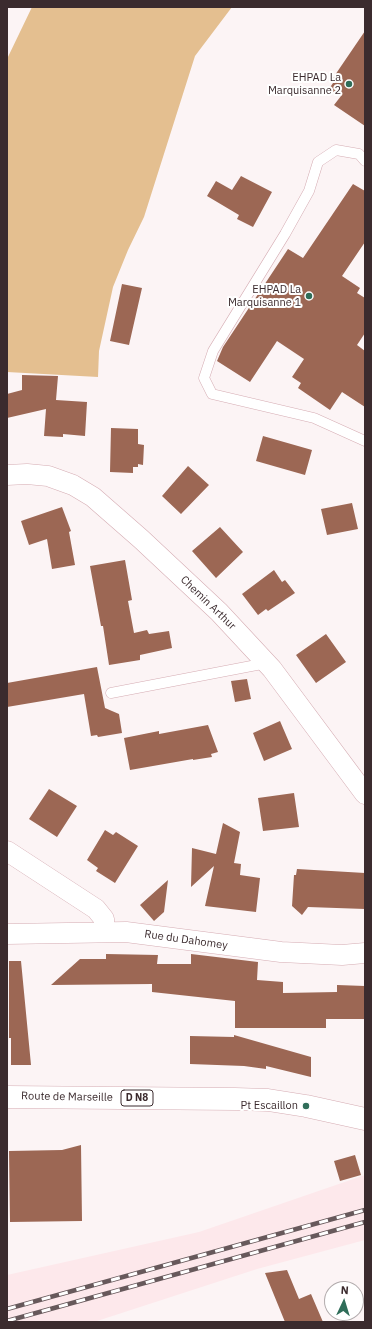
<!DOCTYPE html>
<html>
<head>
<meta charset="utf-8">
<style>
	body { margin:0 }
	#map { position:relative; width:372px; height:1329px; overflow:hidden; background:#fcf4f5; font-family:"IBM Plex Sans",sans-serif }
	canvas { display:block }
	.frame { position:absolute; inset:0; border:8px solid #3b2b2e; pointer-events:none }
	.north { position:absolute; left:324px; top:1281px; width:40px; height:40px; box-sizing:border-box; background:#fff; border:1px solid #b1aaab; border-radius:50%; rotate:4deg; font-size:11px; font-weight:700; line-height:16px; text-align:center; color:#3b2b2e }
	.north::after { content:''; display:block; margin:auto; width:14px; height:18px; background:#2f6d59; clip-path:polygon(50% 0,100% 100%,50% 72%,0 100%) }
</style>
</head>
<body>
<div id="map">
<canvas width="372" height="1329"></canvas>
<div class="frame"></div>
<div class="north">N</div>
</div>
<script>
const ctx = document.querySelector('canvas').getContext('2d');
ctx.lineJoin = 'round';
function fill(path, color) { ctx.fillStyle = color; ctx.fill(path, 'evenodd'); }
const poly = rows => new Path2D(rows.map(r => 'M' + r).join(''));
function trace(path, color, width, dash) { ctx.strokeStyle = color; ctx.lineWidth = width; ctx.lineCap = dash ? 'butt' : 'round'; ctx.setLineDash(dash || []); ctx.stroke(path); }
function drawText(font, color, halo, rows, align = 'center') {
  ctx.font = font + ' "IBM Plex Sans",sans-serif'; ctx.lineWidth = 4; ctx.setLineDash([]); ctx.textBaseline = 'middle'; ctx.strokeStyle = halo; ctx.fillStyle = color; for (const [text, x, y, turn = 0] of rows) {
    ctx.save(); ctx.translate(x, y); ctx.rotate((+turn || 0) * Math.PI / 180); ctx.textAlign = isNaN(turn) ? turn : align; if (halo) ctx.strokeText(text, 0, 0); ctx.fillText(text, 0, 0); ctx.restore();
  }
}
const built = poly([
	[365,1175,365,1240,257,1269,94,1322,7,1322,7,1275,199,1232]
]);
const forest = poly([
	[32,7,232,7,195,56,144,217,128,250,113,287,99,351,98,377,7,372,7,59]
]);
const building = poly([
	[365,31,365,126,334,105,341,96,329,89,335,80,333,78],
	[241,176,272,192,253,227,237,219,239,215,207,196,216,181,232,190],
	[353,184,365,191,365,242,342,276,360,288,357,293,365,298,365,333,357,345,365,351,365,407,342,392,330,410,298,388,301,383,292,377,304,359,277,341,250,382,217,361,223,347,288,249,303,258],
	[122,284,142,288,129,345,110,341],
	[22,375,58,376,56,400,87,402,85,436,63,434,63,437,44,436,46,409,7,418,7,394,22,390],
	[111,428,138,429,138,444,144,445,143,465,138,464,138,467,133,467,133,473,110,472],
	[263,436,312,450,305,475,256,461],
	[188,466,209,485,181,514,162,496],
	[352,503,358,529,327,535,321,509],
	[62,507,71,531,69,532,75,565,52,569,47,539,29,545,21,521],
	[220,527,243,552,216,578,192,551],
	[125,560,132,600,128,601,134,633,147,630,149,634,169,631,172,648,140,655,140,660,109,665,103,626,101,626,90,566],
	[274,570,282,582,285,580,295,593,268,611,266,609,258,615,242,594],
	[326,634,346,662,316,683,296,655],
	[97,667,105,708,119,714,122,733,98,737,97,735,91,736,84,694,7,707,7,683],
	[247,679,251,699,235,702,231,681],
	[280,721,292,749,264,761,253,733],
	[208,725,218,752,211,754,212,757,193,760,193,759,130,770,124,738,159,731,159,734],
	[49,789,77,806,57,837,29,819],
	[294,793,299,827,263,831,258,798],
	[223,823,240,832,234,863,241,864,240,875,260,878,256,912,205,906,214,866,191,887,192,848,216,854],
	[105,830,113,835,116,832,138,846,115,883,96,871,98,868,87,860],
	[297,869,365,873,365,909,308,907,302,915,292,906,294,875,296,875],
	[168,880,164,912,154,921,140,905],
	[106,954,158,955,157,964,191,964,191,954,258,962,257,980,283,982,283,993,337,992,337,985,365,986,365,1019,326,1019,326,1028,235,1028,235,1001,152,992,152,984,51,985,80,959,106,959],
	[9,961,21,961,31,1065,11,1065,11,1038,9,1038],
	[234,1035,311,1057,311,1077,266,1066,266,1069,244,1066,190,1064,190,1036,234,1037],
	[81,1145,82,1221,10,1222,9,1151,62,1150],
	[355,1155,361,1175,340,1181,334,1161],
	[287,1270,299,1299,311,1294,323,1322,285,1322,265,1273]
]);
const service = poly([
	[365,161,359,154,336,150,318,162,309,191,285,234,213,351,204,378,212,394,314,418,365,441],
	[111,693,267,663]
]);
const minor = poly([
	[7,475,27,474,48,476,73,485,93,497,141,539,219,612,272,669,365,794],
	[7,851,96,909,104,919,105,932],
	[7,934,126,932,281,952,342,955,365,953]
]);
const primary = poly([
	[7,1097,235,1099,268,1100,306,1106,365,1119]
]);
const rail = poly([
	[7,1309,365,1210],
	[7,1321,365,1222]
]);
const markers = [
	[349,84,4,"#2f6d59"],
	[309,296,4,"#2f6d59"],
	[306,1106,4,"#2f6d59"]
];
const shields = [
	[137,1098,32]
];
const shieldNames = [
	["D N8",137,1098]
];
const poiNames = [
	["EHPAD La",341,78],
	["Marquisanne 2",341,91],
	["EHPAD La",301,290],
	["Marquisanne 1",301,303],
	["Pt Escaillon",298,1106]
];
const streetNames = [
	["Chemin Arthur",208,603,44],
	["Rue du Dahomey",186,940,8],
	["Route de Marseille",67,1097,1]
];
fill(built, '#fde8eb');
fill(forest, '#e4bf90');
fill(building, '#9c6754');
trace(service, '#d5acb3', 11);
trace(minor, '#d5acb3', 21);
trace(primary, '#d5acb3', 23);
trace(service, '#fff', 10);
trace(minor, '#fff', 20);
trace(primary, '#fff', 22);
trace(rail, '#67595b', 4.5);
trace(rail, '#fff', 3, [9]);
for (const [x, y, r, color] of markers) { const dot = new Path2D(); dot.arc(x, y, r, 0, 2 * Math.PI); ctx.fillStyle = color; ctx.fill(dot); trace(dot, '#fff', 1.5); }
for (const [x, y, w] of shields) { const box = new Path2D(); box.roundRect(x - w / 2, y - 8, w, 16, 3); ctx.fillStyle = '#fff'; ctx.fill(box); trace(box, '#3b2b2e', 1); }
drawText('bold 10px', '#3b2b2e', null, shieldNames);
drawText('11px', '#3b2b2e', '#fff', poiNames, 'right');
drawText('11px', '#3b2b2e', '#fff', streetNames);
</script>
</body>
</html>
